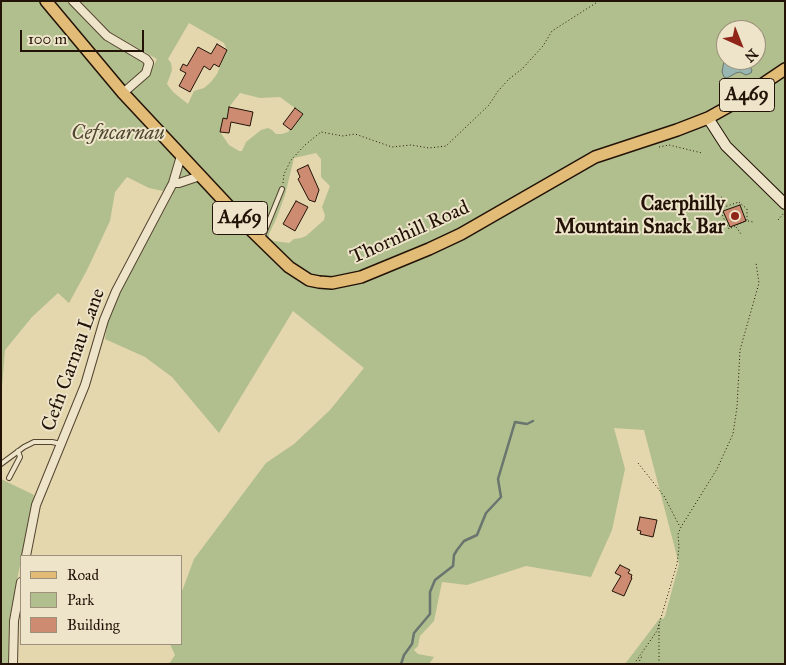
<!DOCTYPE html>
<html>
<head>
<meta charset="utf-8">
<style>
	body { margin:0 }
	#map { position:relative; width:786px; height:665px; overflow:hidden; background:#e4d6ad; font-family:"IM FELL Great Primer",serif }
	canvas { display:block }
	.frame { position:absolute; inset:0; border:2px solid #231307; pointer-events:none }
	.legend { position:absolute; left:20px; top:555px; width:162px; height:90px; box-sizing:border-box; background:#ede4ca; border:1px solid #9c907c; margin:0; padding:6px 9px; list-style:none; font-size:15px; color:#231307 }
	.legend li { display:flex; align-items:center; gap:10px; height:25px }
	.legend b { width:25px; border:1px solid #9c907c }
	.north { position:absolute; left:716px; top:20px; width:50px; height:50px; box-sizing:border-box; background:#ede4ca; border:1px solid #9c907c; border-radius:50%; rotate:136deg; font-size:14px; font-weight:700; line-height:20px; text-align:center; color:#231307 }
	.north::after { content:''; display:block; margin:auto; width:18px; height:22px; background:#8f2418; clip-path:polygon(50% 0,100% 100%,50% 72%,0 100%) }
	.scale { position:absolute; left:20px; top:30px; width:124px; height:22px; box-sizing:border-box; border:2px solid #231307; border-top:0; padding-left:6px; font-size:15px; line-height:18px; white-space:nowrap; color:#231307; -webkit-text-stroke:4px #ede4ca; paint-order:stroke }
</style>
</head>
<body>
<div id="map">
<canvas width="786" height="665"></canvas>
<div class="frame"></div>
<ul class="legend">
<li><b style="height:6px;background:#e2bb76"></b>Road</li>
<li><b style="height:14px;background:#b1be8d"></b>Park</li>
<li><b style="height:14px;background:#cd8c71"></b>Building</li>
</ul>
<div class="north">N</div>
<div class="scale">100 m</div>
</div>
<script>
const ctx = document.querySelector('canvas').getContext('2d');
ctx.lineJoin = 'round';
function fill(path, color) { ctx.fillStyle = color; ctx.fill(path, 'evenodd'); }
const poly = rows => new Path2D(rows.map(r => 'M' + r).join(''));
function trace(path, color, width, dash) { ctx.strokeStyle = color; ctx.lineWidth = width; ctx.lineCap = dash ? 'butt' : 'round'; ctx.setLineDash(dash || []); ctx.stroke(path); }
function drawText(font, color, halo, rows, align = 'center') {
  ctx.font = font + ' "IM FELL Great Primer",serif'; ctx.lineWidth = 4; ctx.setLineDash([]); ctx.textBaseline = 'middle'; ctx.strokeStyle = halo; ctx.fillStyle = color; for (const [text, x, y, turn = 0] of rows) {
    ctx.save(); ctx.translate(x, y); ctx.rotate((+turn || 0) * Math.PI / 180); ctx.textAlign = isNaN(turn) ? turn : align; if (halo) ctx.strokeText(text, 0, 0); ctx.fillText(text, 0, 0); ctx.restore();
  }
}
const green = poly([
	[1,1,40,1,57,23,51,1,73,1,99,29,106,41,138,59,144,64,144,68,142,71,150,73,157,59,109,32,96,22,78,1,785,1,785,664,625,664,660,618,663,619,665,616,679,564,644,430,614,428,625,469,612,530,591,577,526,566,467,585,442,582,434,621,420,636,418,646,414,650,418,654,434,657,429,664,169,664,175,655,170,644,181,644,181,594,194,559,266,463,294,444,330,410,364,368,293,311,219,433,172,377,145,357,105,339,108,319,127,279,173,194,166,189,163,191,149,188,127,177,115,192,110,221,87,270,69,303,58,293,32,317,5,350,1,399],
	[189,23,224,43,227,50,217,74,211,82,204,88,194,91,188,104,173,92,167,84,172,70,171,63,168,59],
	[726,30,756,30,756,60,726,60],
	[240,93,260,98,280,97,303,114,288,132,282,134,276,134,272,130,268,128,261,130,246,142,242,151,239,151,229,145,220,132,223,118,227,119,229,107],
	[316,153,321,159,321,177,330,186,322,207,325,215,324,220,306,236,301,238,294,239,289,243,274,241,269,238,269,234,277,217,285,195,294,158],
	[1,479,34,495,9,620,8,664,1,664]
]);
const water = poly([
	[726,50,726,60,746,60,752,70,751,73,746,75,740,72,736,73,727,78,724,77,722,72,726,50]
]);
const stream = poly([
	[401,664,404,655,412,644,414,633,430,614,430,592,435,580,453,566,454,555,457,550,464,541,477,535,486,513,501,497,498,479,515,422,527,424,533,421]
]);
const building = poly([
	[217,44,227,50,219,67,214,64,210,70,204,66,190,92,179,86,186,73,180,70,183,64,187,66,198,47,211,54,217,44],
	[229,107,253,112,250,126,231,122,229,133,220,132,223,118,227,119,229,107],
	[295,108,303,114,291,130,283,124,295,108],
	[308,165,319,190,315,202,309,200,298,179,300,177,297,170,308,165],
	[296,201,308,207,295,231,283,224,296,201],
	[740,205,746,221,730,227,723,211,740,205],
	[640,517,657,520,653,537,640,534,641,531,637,530,640,517],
	[620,565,630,570,628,573,632,575,631,578,632,578,624,596,612,591,621,576,615,573,620,565]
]);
const path = poly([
	[659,147,669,145,702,153],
	[283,183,284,174,291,160,305,145,321,132,343,136,355,134,392,147,411,145,429,148,446,146,489,105,498,91,509,79,522,69,543,46,552,31,599,1],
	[722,197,720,198,723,206],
	[739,202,747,209,747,220,729,229,723,217,721,208,739,202],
	[778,220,784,213],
	[748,221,753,222],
	[736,227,741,234],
	[638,463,664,496,680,527],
	[634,664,657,631,677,564,679,547,678,534,681,527,717,469,733,434,737,407,740,350,759,283,756,263],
	[638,664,642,656],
	[659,664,659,624]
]);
const service = poly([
	[262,238,282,189],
	[1,464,24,447,34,442,52,442,61,444],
	[9,478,20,457,18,451]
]);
const minor = poly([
	[73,1,107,36,146,59,149,63,146,73,123,93],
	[173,183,179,183,200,176],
	[26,556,36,505,85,385,104,320,116,291,173,183,181,156],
	[13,664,14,621,21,582]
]);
const secondary = poly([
	[708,118,726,146,785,204]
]);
const primary = poly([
	[46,1,123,93,251,230,289,267,309,280,319,282,332,283,361,277,429,249,461,234,595,157,677,130,708,118,733,104,785,69]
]);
const markers = [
	[735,216,5,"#8f2418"]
];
const shields = [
	[747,95,55],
	[240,218,55]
];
const shieldNames = [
	["A469",747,95],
	["A469",240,218]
];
const parkNames = [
	["Cefncarnau",118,134]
];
const poiNames = [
	["Caerphilly",725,205],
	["Mountain Snack Bar",725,228]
];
const streetNames = [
	["Thornhill Road",410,233,-24],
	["Cefn Carnau Lane",74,360,-70]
];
fill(green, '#b1be8d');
fill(water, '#98b7b3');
trace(water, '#69756e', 1);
trace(stream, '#69756e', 2.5);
fill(building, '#cd8c71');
trace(building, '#231307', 1);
trace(service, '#534430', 6);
trace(minor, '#534430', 10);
trace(secondary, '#231307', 12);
trace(primary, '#231307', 14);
trace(path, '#231307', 1, [1, 2.5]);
trace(service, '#ede4ca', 4);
trace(minor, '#ede4ca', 8);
trace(secondary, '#ede4ca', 10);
trace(primary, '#e2bb76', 11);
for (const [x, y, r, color] of markers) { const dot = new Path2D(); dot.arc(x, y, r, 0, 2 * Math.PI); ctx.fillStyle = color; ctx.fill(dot); trace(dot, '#ede4ca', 2); }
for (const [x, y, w] of shields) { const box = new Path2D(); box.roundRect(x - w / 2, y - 16.5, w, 33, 4); ctx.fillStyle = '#ede4ca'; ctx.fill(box); trace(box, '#231307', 1); }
drawText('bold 19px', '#231307', null, shieldNames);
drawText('italic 20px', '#4e462f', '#ede4ca', parkNames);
drawText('bold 20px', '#231307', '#ede4ca', poiNames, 'right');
drawText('20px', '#231307', '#ede4ca', streetNames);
</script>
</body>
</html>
